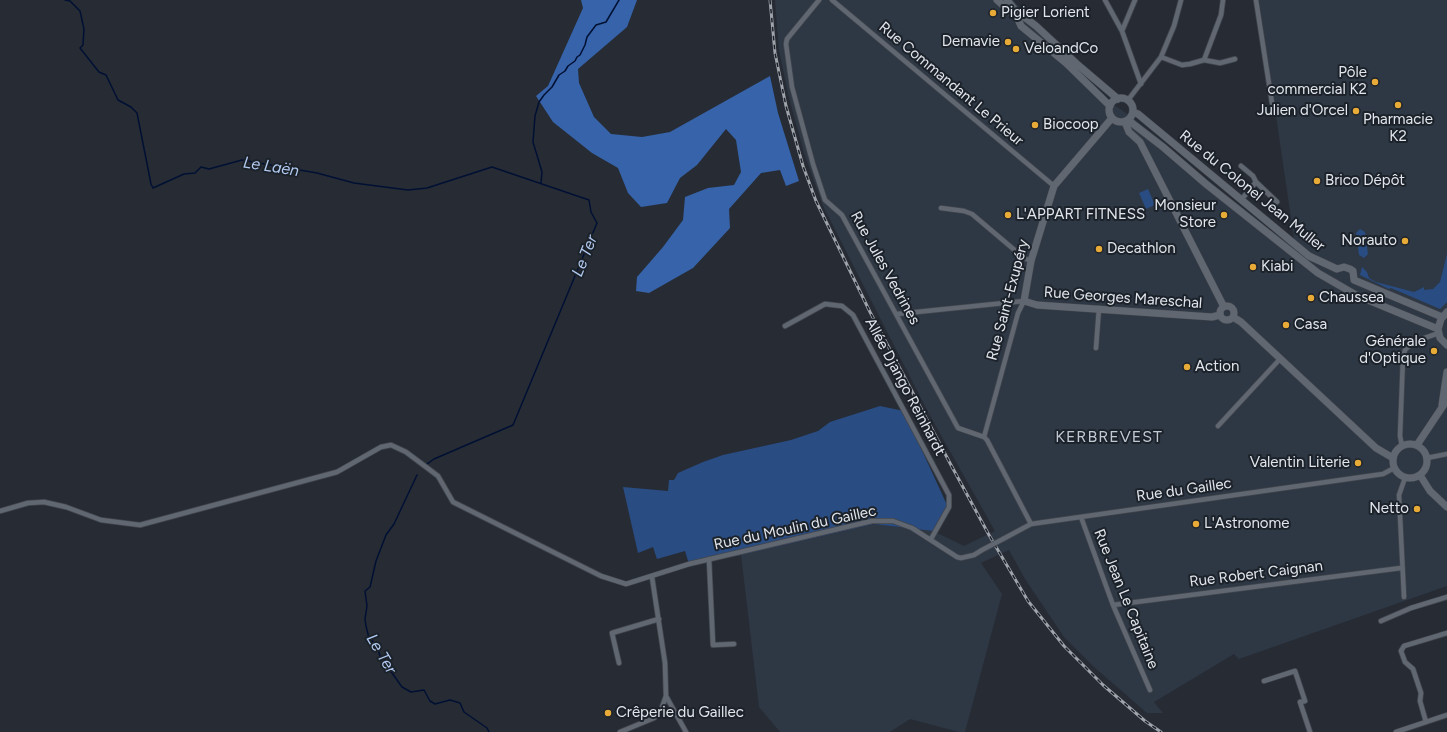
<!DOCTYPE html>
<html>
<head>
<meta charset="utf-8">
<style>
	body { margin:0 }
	canvas { display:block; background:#262b34 }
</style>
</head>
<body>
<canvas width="1447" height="732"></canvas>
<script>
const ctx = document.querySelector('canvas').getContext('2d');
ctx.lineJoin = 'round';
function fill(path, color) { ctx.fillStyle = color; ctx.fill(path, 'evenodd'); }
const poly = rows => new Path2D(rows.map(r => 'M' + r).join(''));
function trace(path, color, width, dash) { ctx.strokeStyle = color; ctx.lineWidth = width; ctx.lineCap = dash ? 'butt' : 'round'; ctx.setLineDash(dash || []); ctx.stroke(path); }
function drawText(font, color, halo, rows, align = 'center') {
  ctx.font = font + ' Figtree,sans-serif'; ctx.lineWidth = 4; ctx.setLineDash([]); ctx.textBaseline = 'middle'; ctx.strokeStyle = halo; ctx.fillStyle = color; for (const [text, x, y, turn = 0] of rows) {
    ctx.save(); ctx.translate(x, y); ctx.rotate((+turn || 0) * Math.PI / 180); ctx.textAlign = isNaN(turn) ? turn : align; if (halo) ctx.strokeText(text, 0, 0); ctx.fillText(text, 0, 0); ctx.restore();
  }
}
const built = poly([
	[775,0,1013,0,1087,82,1111,103,1132,117,1297,259,1259,0,1447,0,1447,586,1239,659,1234,654,1154,702,1163,713,1147,713,1094,667,1064,637,1025,579,1009,550,981,563,1002,594,965,732,959,732,910,719,890,732,780,732,759,707,741,555,875,524,933,531,964,546,995,531,929,414,823,206,804,153,788,94,779,50]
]);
const green = poly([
	[1148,189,1155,205,1146,209,1139,193],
	[1360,229,1365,232,1368,254,1364,258,1359,255,1356,233],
	[1447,254,1447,302,1440,309,1391,288,1389,289,1360,275,1362,267,1367,272,1369,278,1376,282,1414,292,1424,287,1424,290,1433,289,1440,282],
	[880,406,904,411,947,505,933,531,874,524,741,555,689,564,685,551,657,559,653,547,638,553,623,487,668,491,669,480,674,480,678,473,703,462,723,455,791,440,818,431,830,422]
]);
const forest = poly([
	[581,0,637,0,627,27,578,69,579,83,594,117,611,134,642,137,670,132,770,76,778,113,799,181,786,186,780,170,761,173,729,209,730,228,693,268,649,293,636,291,637,277,663,247,683,220,685,197,708,188,734,185,741,172,736,140,726,129,697,165,680,178,667,203,641,207,628,193,618,168,592,153,553,122,536,96,548,86,583,8]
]);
const stream = poly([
	[65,0,70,1,80,11,84,29,83,45,80,48,99,72,106,75,118,100,131,107,137,113,151,184,153,188,184,174,195,173,201,167,209,169,242,160,317,173,354,183,408,190,427,188,492,167,589,200,591,212,597,223,513,425,434,459,427,464],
	[541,183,542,172,533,142,535,116,539,102,544,95,552,87,559,75,565,71,568,66,575,61,577,57,580,55,585,45,587,37,596,25,606,22,619,0],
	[417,475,394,524,386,535,376,561,370,587,365,591,367,606,365,619,366,626,369,638,377,645,380,656,402,687,411,692,424,690,430,701,435,704,450,700,460,703,464,712,487,728,489,732]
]);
const street = poly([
	[819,0,787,39,786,44,792,87,813,164,825,200,842,215,958,428,984,437],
	[832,0,1054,186],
	[1105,0,1122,31,1141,84],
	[1256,0,1272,103],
	[1122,31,1135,0],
	[1161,57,1182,65,1190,64,1204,60,1220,63,1235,59],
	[1204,60,1221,15,1223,0],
	[1128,100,1161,57,1174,26,1181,0],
	[1241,166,1253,176,1256,182,1277,202],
	[1241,200,1256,182],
	[941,208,964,211,972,214,1024,258,1031,261],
	[897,314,1024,301],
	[785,326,825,304,842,306,853,315,949,495,949,507,931,539],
	[1096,348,1099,308],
	[1218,426,1280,359],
	[984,437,1018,313,1024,301],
	[984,437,987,440,1031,524],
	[1402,446,1400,436,1403,357,1405,350,1413,342,1439,333],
	[1427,458,1447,454],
	[0,511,28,503,44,502,66,507,101,520,140,525,337,472,381,447,391,445,406,452,438,476,453,502,601,576,626,584,689,564,872,521,893,521,912,528,957,557,961,558,974,555,982,550],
	[1081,517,1113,605,1150,690],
	[1003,539,1031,524,1383,474,1394,468],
	[709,559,713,645,734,644],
	[652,577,665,663,666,696,686,732],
	[1404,597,1399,495,1405,478],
	[1113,605,1401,568],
	[1381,621,1411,608,1447,597],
	[619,663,612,633,659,619],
	[1264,681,1295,671,1305,701,1300,702,1310,732],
	[1426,722,1420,701,1421,693,1413,669,1405,662,1401,651,1404,646,1447,633],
	[620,732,654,718,661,710,666,696],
	[1396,732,1447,715]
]);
const secondary = poly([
	[997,0,1018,19,1021,26,1066,63,1110,106],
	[1007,0,1015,10,1036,26,1078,65,1118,99],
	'1109 110a12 12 0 1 1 24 0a12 12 0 1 1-24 0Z',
	[1133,112,1138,114,1309,256,1337,269,1344,267,1350,269,1353,271,1354,280,1442,317],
	[1112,118,1054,186,1031,261,1024,301,1037,305,1212,317,1220,315],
	[1128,120,1163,147,1206,184,1318,273,1356,295,1438,329],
	[1125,122,1129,132,1140,142,1224,307],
	'1220 313a7 7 0 1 1 14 0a7 7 0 1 1-14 0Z',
	[1447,312,1441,319,1438,329,1440,338,1447,345],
	[1233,317,1241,322,1376,448,1393,458],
	[1442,405,1447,372],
	'1393 461a17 17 0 1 1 34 0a17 17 0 1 1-34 0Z',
	[1417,445,1447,400],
	[1420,475,1430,491,1447,507]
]);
const rail = poly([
	[770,0,775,53,786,106,803,166,816,201,870,312,951,465,989,535,1028,601,1064,646,1103,685,1145,721,1161,732]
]);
const streetBridge = poly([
	[982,550,1003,539]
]);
const markers = [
	[993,13,4,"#e9ab37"],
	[1008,42,4,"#e9ab37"],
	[1016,49,4,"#e9ab37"],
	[1375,82,4,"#e9ab37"],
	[1398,105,4,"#e9ab37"],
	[1356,111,4,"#e9ab37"],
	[1035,125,4,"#e9ab37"],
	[1317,181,4,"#e9ab37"],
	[1008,215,4,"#e9ab37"],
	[1224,215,4,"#e9ab37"],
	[1405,241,4,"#e9ab37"],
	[1099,249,4,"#e9ab37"],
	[1253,267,4,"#e9ab37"],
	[1311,298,4,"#e9ab37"],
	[1286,325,4,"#e9ab37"],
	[1434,351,4,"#e9ab37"],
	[1187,367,4,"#e9ab37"],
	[1358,463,4,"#e9ab37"],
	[1417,509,4,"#e9ab37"],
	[1196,524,4,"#e9ab37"],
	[608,713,4,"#e9ab37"]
];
const poiNames = [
	["Pigier Lorient",1001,13],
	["Demavie",1000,42,"right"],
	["VeloandCo",1024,49],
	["Pôle",1367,73,"right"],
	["commercial K2",1367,90,"right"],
	["Julien d'Orcel",1348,111,"right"],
	["Pharmacie",1398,120,"center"],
	["K2",1398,137,"center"],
	["Biocoop",1043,125],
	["Brico Dépôt",1325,181],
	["Monsieur",1216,206,"right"],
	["Store",1216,223,"right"],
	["L'APPART FITNESS",1016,215],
	["Norauto",1397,241,"right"],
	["Decathlon",1107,249],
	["Kiabi",1261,267],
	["Chaussea",1319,298],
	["Casa",1294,325],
	["Générale",1426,342,"right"],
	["d'Optique",1426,359,"right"],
	["Action",1195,367],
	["Valentin Literie",1350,463,"right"],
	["Netto",1409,509,"right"],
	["L'Astronome",1204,524],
	["Crêperie du Gaillec",616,713]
];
const streetNames = [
	["Rue Commandant Le Prieur",951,84,40],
	["Rue du Colonel Jean Muller",1252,191,39],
	["Rue Jules Vedrines",885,268,61],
	["Rue Georges Mareschal",1123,298,4],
	["Rue Saint-Exupéry",1008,300,-75],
	["Allée Django Reinhardt",905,387,62],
	["Rue du Gaillec",1184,490,-8],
	["Rue du Moulin du Gaillec",795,528,-12],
	["Rue Robert Caignan",1256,574,-7],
	["Rue Jean Le Capitaine",1126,599,68]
];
const waterNames = [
	["Le Laën",271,167,9],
	["Le Ter",585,256,-68],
	["Le Ter",381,654,59]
];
const neighbourhoodNames = [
	["KERBREVEST",1109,437]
];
fill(built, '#2e3744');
fill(green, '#294c82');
fill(forest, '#3663a9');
trace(stream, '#001033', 1.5);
trace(street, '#42464d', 6);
trace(secondary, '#42464d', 8);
trace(street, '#616771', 4.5);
trace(secondary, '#616771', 7);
trace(rail, '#9fa3aa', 3);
trace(rail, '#1c222a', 1.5, [4.5]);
trace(streetBridge, '#42464d', 6, []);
trace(streetBridge, '#616771', 4.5);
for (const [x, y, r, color] of markers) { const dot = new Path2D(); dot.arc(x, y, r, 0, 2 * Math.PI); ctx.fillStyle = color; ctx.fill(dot); trace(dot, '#1c222a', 1.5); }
drawText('15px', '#e2e6ec', '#1c222a', poiNames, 'left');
drawText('15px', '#e2e6ec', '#1c222a', streetNames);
drawText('italic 16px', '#b2cbf2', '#1c222a', waterNames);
ctx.letterSpacing = '1px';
drawText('16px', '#c0c8d3', '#1c222a', neighbourhoodNames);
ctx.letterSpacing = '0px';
</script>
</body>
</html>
